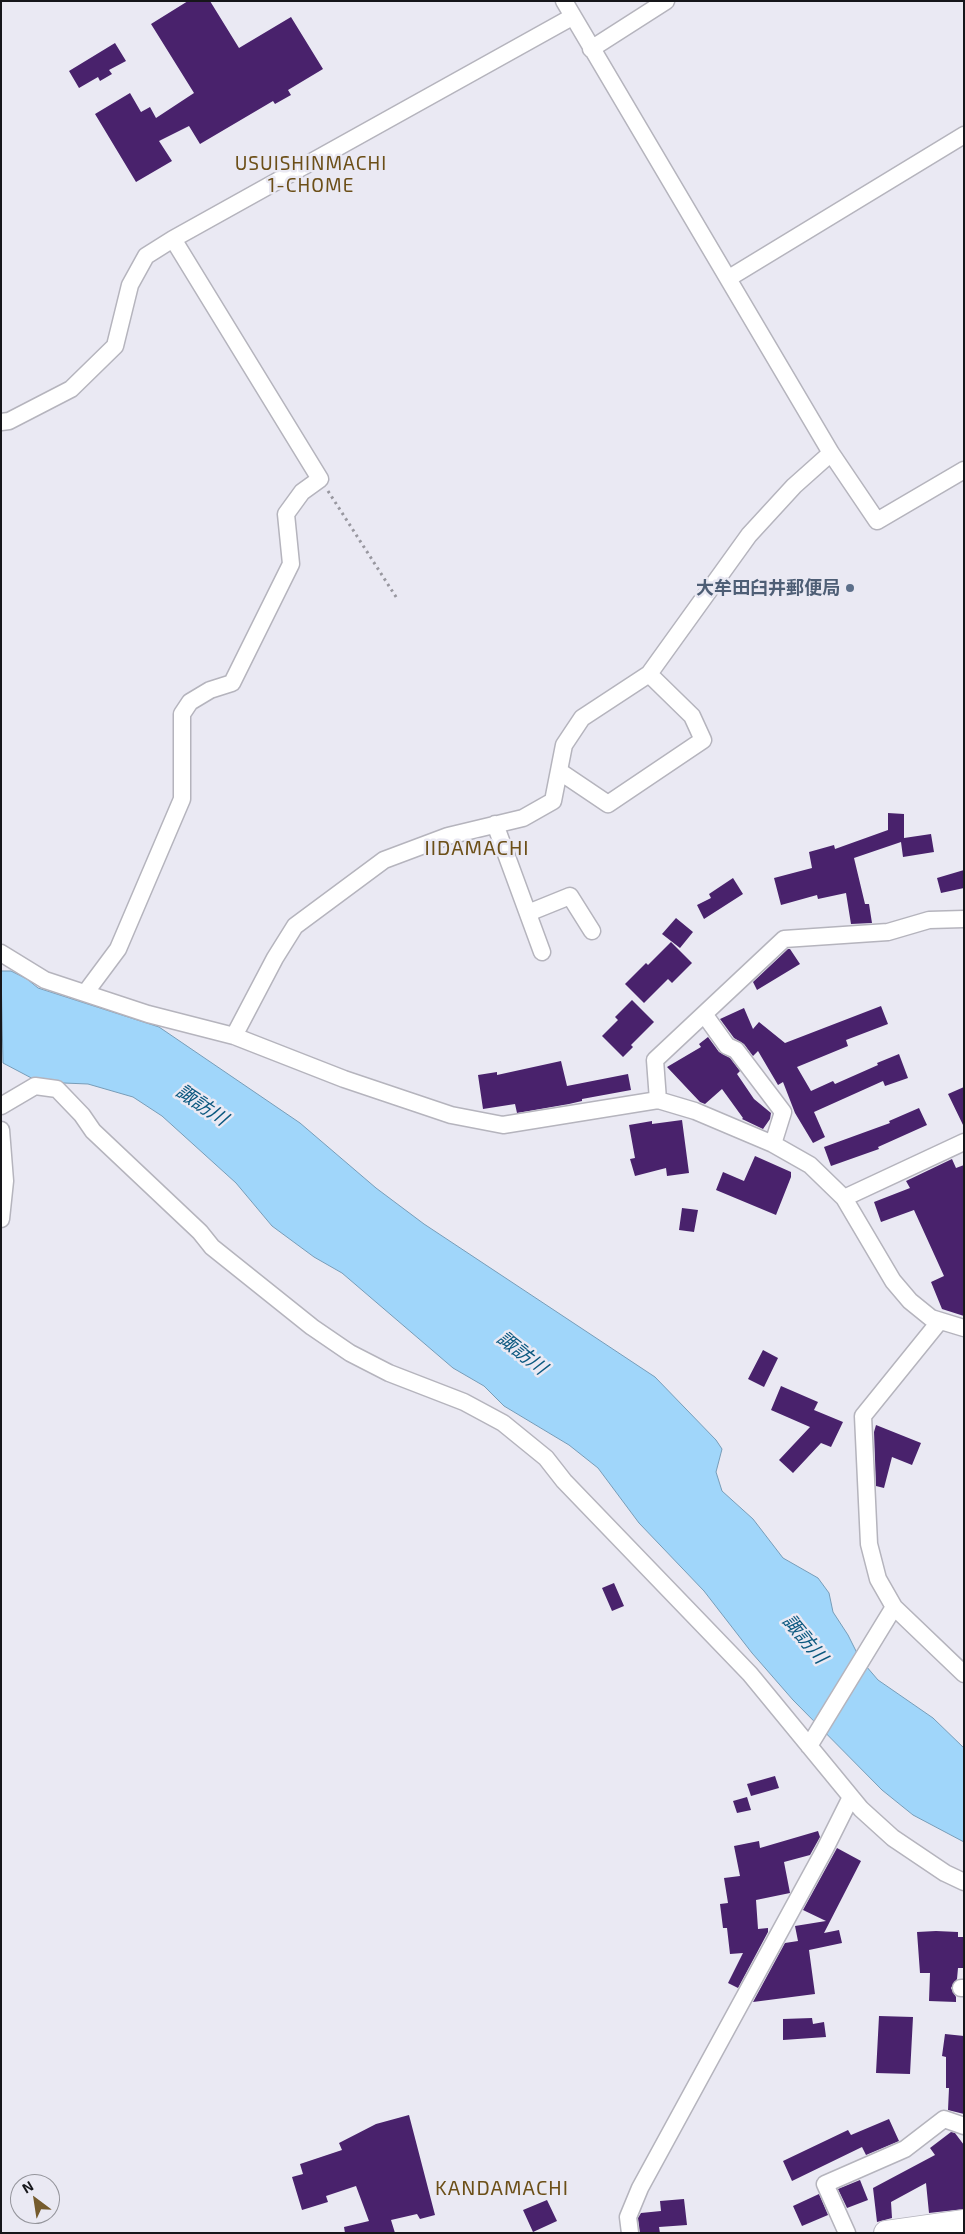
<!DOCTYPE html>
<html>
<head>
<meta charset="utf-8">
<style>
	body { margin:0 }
	#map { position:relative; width:965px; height:2234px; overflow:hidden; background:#eae9f3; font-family:"Exo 2",sans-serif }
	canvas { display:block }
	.frame { position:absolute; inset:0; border:2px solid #16161a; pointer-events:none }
	.north { position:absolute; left:10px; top:2174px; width:50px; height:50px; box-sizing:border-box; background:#eae9f3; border:1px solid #95959c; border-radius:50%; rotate:329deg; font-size:14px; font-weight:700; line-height:20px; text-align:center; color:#16161a }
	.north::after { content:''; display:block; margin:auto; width:18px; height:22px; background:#755b2d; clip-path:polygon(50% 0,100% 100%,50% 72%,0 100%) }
</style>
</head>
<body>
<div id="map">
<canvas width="965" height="2234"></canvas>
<div class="frame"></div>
<div class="north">N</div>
</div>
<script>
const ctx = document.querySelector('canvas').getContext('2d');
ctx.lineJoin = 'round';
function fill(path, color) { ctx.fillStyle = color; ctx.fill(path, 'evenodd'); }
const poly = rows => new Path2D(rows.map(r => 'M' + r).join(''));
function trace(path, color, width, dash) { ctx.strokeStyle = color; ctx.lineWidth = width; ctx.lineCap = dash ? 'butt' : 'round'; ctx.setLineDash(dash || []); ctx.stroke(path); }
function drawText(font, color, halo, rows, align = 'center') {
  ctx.font = font + ' "Exo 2","Noto Sans JP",sans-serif'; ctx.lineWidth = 5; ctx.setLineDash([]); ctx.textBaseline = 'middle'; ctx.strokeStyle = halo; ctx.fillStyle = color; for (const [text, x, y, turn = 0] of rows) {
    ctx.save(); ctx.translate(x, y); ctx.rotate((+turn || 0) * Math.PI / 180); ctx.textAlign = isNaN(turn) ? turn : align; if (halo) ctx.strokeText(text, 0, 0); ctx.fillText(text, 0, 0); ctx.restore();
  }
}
const water = poly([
	[1,971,11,971,27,979,38,988,159,1027,300,1123,376,1188,424,1224,655,1377,716,1440,722,1449,716,1472,722,1491,753,1519,783,1558,818,1578,829,1593,833,1612,848,1635,860,1659,878,1680,933,1718,964,1748,964,1842,913,1815,882,1790,793,1700,752,1653,704,1591,639,1523,598,1468,569,1445,504,1406,484,1386,453,1368,342,1273,314,1257,272,1226,236,1183,162,1116,133,1097,88,1084,39,1082,3,1063,1,971]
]);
const building = poly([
	[188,1,210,1,239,48,291,17,323,69,288,90,291,95,275,104,273,101,200,144,189,126,159,141,172,161,136,182,95,114,130,93,141,112,150,107,156,118,194,93,151,24],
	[115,43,126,61,109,70,112,74,100,81,98,77,79,88,69,71],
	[888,813,904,814,904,838,931,834,934,852,903,857,901,842,854,858,865,904,869,904,872,923,851,924,846,893,818,899,817,895,781,905,774,878,812,868,809,852,834,845,835,849,888,830],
	[964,870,964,888,941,893,937,878],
	[733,878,743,894,704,919,697,905,711,898,709,894],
	[676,918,693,932,680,948,662,934],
	[671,942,692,963,672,983,668,979,644,1003,625,984,646,963,648,965],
	[788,949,790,949,800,964,757,990,753,982],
	[632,1000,654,1022,631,1045,633,1047,623,1057,602,1036,618,1020,615,1017],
	[881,1006,888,1024,846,1040,848,1046,797,1067,811,1091,833,1081,835,1084,878,1065,877,1063,899,1054,908,1078,885,1086,883,1081,814,1112,825,1137,813,1143,795,1113,783,1082,778,1085,758,1051,753,1056,744,1044,734,1038,720,1019,744,1008,753,1029,759,1022,785,1043],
	[708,1037,719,1052,730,1058,740,1071,737,1074,754,1099,771,1113,770,1119,763,1129,742,1119,743,1118,722,1089,705,1104,700,1102,667,1067,701,1047,699,1044],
	[561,1061,567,1086,628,1074,631,1090,582,1099,582,1101,569,1104,517,1113,515,1104,483,1109,478,1075,497,1072,497,1075],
	[964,1087,964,1127,948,1094],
	[919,1108,927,1125,878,1147,879,1149,831,1166,824,1147,890,1123,889,1121],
	[682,1120,689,1173,667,1176,666,1168,635,1176,630,1159,635,1158,629,1125,652,1121,652,1124],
	[755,1156,791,1172,791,1177,776,1215,716,1190,723,1172,744,1181],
	[952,1159,956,1168,964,1165,964,1316,942,1309,931,1282,944,1276,914,1210,881,1222,874,1202,910,1188,906,1181],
	[682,1208,698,1210,694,1232,679,1230],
	[763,1350,778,1358,764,1387,748,1379],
	[781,1386,818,1402,814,1410,843,1422,831,1447,821,1443,793,1473,779,1460,810,1427,771,1410],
	[876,1425,921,1443,912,1465,892,1457,884,1488,876,1486,874,1432],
	[614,1583,624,1606,612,1611,602,1588],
	[775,1776,779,1788,751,1796,747,1784],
	[747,1797,751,1810,737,1813,733,1801],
	[818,1831,820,1837,810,1855,784,1862,790,1893,756,1900,758,1929,768,1928,768,1932,738,1988,728,1983,743,1953,730,1954,727,1928,723,1928,720,1904,728,1903,724,1878,740,1876,734,1846,759,1841,760,1848],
	[837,1848,861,1861,824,1933,839,1930,842,1943,809,1950,815,1994,753,2002,785,1943,798,1941,795,1926,826,1921,803,1910],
	[936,1931,958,1932,958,1937,964,1937,964,1968,958,1968,957,1979,951,1988,956,1997,956,2002,929,2001,930,1973,920,1973,917,1932],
	[879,2016,913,2017,910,2074,876,2073],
	[812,2018,813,2024,824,2022,826,2037,783,2040,783,2019],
	[945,2034,964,2036,964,2114,948,2110,949,2088,946,2088,946,2057,942,2056],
	[409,2115,435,2215,420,2219,417,2214,391,2220,395,2233,345,2233,344,2227,369,2221,356,2186,326,2196,328,2202,302,2210,292,2177,303,2174,300,2164,342,2150,339,2143,376,2124],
	[889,2119,899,2141,866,2155,862,2147,792,2181,783,2161,848,2130,851,2135],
	[951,2132,955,2133,964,2145,964,2209,929,2213,926,2183,891,2202,892,2218,877,2222,873,2188,935,2155,930,2148],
	[860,2180,868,2200,847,2208,838,2189],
	[819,2194,828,2215,802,2226,793,2206],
	[684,2199,687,2225,659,2227,660,2233,640,2233,638,2218,641,2213,661,2211,660,2201],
	[547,2200,557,2221,533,2232,523,2210]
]);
const path = poly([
	[328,491,398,600]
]);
const minor = poly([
	[564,1,831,453,877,521,964,470],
	[591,49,666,1],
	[729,278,964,135],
	[1,422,9,421,71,389,115,346,130,285,146,256,173,239,572,17],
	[559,771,608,804,703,740,692,716,649,674],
	[495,824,542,952],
	[528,913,570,896,592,931],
	[1,953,45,980,148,1014,234,1036,344,1079,451,1115,503,1125,658,1100,695,1111,773,1144,810,1165,844,1198,893,1281,910,1301,931,1318,964,1328],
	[86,992,118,949,182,799,182,714,190,702,210,690,232,683,291,564,286,514,302,492,320,479,173,239],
	[704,1014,727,1046,736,1050,783,1112,773,1144],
	[234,1036,275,958,295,926,384,860,448,836,523,818,553,801,564,745,582,718,649,674,749,535,794,486,831,453],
	[658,1100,655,1060,784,939,888,932,929,920,964,919],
	[1,1106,35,1086,57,1089,82,1115,93,1131,200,1232,212,1247,312,1327,350,1353,389,1373,464,1402,503,1423,546,1458,564,1481,750,1674,861,1809,893,1838,945,1873,964,1882],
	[1,1130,5,1181,1,1219],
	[844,1198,964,1142],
	[939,1322,863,1416,869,1544,878,1579,894,1607,964,1674],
	[809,1746,894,1607],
	[961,1988,964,1988],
	[630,2233,628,2217,640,2188,825,1849,851,1797],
	[847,2233,825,2184,905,2149,944,2119,964,2126]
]);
const secondary = poly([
	[886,2233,964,2222]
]);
const markers = [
	[850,588,5,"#5c6f8a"]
];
const serviceNames = [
	["大牟田臼井郵便局",840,588]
];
const neighbourhoodNames = [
	["USUISHINMACHI",311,164],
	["1-CHOME",311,186]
];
const waterNames = [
	["諏訪川",202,1105,34],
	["諏訪川",522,1353,38],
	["諏訪川",805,1639,50]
];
const quarterNames = [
	["IIDAMACHI",477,848],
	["KANDAMACHI",502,2188]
];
fill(water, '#a0d6fa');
trace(water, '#779cb7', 1);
fill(building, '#49226c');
trace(minor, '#b5b4bd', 19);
trace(secondary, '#b5b4bd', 26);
trace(path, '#98979f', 3, [2.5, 4]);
trace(minor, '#fff', 16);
trace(secondary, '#fff', 24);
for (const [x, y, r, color] of markers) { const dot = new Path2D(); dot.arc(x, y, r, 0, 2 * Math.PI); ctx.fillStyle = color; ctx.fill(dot); trace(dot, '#eae9f3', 2); }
drawText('bold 18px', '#4e5e75', '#eae9f3', serviceNames, 'right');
ctx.letterSpacing = '1px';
drawText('19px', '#6c4f18', '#eae9f3', neighbourhoodNames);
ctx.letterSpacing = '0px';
drawText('italic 19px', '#0b587f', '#eae9f3', waterNames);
ctx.letterSpacing = '1px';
drawText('20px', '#6c4f18', '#eae9f3', quarterNames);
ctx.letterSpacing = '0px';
</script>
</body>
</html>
